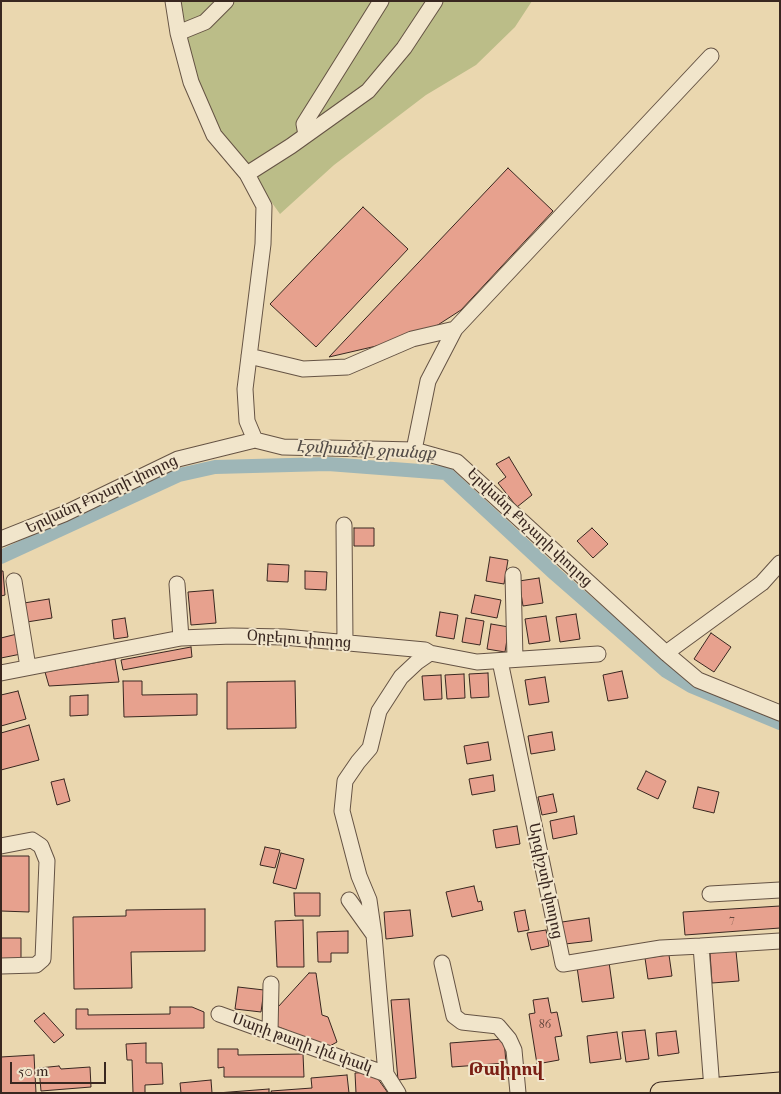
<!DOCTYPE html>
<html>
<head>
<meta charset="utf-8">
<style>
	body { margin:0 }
	#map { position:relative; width:781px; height:1094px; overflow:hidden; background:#ead7af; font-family:"IM FELL French Canon",serif }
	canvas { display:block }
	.frame { position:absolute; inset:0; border:2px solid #392720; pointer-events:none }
	.scale { position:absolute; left:10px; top:1062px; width:96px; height:22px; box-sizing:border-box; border:2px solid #392720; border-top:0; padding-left:6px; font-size:15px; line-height:18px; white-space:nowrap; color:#392720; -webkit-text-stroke:4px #f1e5cb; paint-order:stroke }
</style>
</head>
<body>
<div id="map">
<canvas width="781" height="1094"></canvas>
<div class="frame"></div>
<div class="scale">50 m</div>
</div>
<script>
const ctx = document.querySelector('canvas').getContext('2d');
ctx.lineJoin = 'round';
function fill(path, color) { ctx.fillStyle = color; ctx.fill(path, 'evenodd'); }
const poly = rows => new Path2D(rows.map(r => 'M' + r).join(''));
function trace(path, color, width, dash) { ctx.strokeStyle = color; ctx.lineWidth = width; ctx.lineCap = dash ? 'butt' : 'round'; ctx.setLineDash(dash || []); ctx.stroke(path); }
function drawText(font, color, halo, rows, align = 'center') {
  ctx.font = font + ' "IM FELL French Canon","Noto Serif Armenian",serif'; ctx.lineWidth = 4; ctx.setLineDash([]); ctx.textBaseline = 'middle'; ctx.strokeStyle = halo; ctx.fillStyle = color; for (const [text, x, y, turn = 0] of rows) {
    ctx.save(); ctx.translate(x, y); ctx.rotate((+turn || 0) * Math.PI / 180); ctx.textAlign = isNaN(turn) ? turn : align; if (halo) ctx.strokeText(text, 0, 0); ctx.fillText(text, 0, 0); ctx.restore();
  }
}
const green = poly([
	[165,1,532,1,515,27,476,65,426,95,334,165,280,214,209,115,181,55]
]);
const canal = poly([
	[1,557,179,475,215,467,328,464,446,473,555,574,666,671,691,686,780,723]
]);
const building = poly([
	[508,168,553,211,461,310,430,330,385,344,329,357,508,168],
	[363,207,408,249,316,347,270,304,363,207],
	[509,457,532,495,517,507,498,483,506,477,496,464,509,457],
	[354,528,374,528,374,546,354,546,354,528],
	[592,528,608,544,593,558,577,541,592,528],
	[490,557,508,560,504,584,486,581,490,557],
	[268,564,289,565,288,582,267,581,268,564],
	[1,571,3,571,5,595,1,596,1,571],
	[305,571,327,572,326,590,305,589,305,571],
	[539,578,543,603,523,606,519,581,539,578],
	[213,590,216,623,191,625,188,592,213,590],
	[475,595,501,600,497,618,471,613,475,595],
	[49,599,52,618,27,622,24,603,49,599],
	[440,612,458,615,454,639,436,636,440,612],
	[576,614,580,639,560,642,556,617,576,614],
	[546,616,550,641,529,644,525,619,546,616],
	[125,618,128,637,114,639,112,620,125,618],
	[466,618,484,621,480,645,462,642,466,618],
	[491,624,509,627,505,652,487,649,491,624],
	[711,633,731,647,714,672,694,659,711,633],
	[17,634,21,654,1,658,1,638,17,634],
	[191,647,192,657,123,670,121,660,191,647],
	[115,659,119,682,49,686,45,672,115,659],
	[622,671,628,698,608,701,603,675,622,671],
	[488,673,489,697,471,698,469,674,488,673],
	[464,674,465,698,447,699,445,675,464,674],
	[441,675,442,699,424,700,422,676,441,675],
	[545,677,549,702,529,705,525,680,545,677],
	[123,681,142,681,142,695,197,694,197,715,124,717,123,681],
	[295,681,296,728,227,729,227,682,295,681],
	[18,691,26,719,1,726,1,695,18,691],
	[88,695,88,715,70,716,70,696,88,695],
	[29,725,39,760,1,770,1,733,29,725],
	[552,732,555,750,531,754,528,736,552,732],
	[488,742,491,760,467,764,464,746,488,742],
	[646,771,666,781,658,799,637,789,646,771],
	[493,775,495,791,472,795,469,779,493,775],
	[64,779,70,801,57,805,51,782,64,779],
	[698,787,719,792,714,813,693,808,698,787],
	[553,794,557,812,542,815,538,797,553,794],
	[574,816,577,834,553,839,550,821,574,816],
	[517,826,520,844,496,848,493,830,517,826],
	[265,847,280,850,275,868,260,865,265,847],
	[281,853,304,859,296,889,273,883,281,853],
	[1,856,29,856,29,912,1,911,1,856],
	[474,886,478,902,481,901,483,910,452,917,446,892,474,886],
	[294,893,320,893,320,916,295,916,294,893],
	[780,906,780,928,685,935,683,912,780,906],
	[205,909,205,951,131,952,132,988,74,989,73,917,126,916,126,910,205,909],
	[410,910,413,936,386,939,384,912,410,910],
	[525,910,529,930,518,932,514,912,525,910],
	[589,918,592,941,565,944,562,922,589,918],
	[303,920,304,967,277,967,275,921,303,920],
	[546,930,549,946,531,950,527,933,546,930],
	[348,931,348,953,331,953,331,962,318,962,317,932,348,931],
	[1,938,21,938,21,961,1,961,1,938],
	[736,951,739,981,712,983,710,953,736,951],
	[669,955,672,976,648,979,645,958,669,955],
	[609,962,614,998,582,1002,577,967,609,962],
	[309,973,316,973,322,1015,328,1017,337,1042,328,1047,276,1026,278,1007,309,973],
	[238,987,264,990,261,1012,235,1009,238,987],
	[548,998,551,1013,557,1012,562,1036,555,1037,559,1060,537,1064,529,1014,535,1013,533,1000,548,998],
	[409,999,416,1078,398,1080,391,1000,409,999],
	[170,1007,192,1007,204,1012,204,1028,76,1029,76,1009,88,1009,88,1015,170,1014,170,1007],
	[44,1013,64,1035,54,1043,34,1021,44,1013],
	[645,1030,649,1059,626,1062,622,1032,645,1030],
	[676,1031,679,1053,658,1056,656,1033,676,1031],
	[617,1032,621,1059,590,1063,587,1036,617,1032],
	[504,1039,506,1063,452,1067,450,1043,504,1039],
	[146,1043,146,1063,162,1063,163,1084,145,1085,145,1093,133,1093,132,1060,127,1060,126,1044,146,1043],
	[218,1049,238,1049,238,1055,303,1054,304,1077,224,1077,224,1067,218,1068,218,1049],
	[34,1055,36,1093,1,1093,1,1057,34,1055],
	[59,1066,61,1069,90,1067,91,1087,41,1091,39,1068,59,1066],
	[373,1072,388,1093,356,1093,355,1073,373,1072],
	[347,1075,349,1093,272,1093,271,1091,312,1088,311,1078,347,1075],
	[211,1080,212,1093,181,1093,180,1083,211,1080],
	[269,1089,269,1093,217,1093,269,1089]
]);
const minor = poly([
	[173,1,178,33,191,82,214,135,247,174,264,206,263,244,245,389,247,421,255,440],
	[178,33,205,22,226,1],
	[306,135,304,124,381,1],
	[247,174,291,146,368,91,404,48,435,1],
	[249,356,303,369,347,367,412,339,455,329],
	[414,450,428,381,455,329,711,56],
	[344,525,345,642],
	[1,539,64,514,178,459,255,440,283,447,414,450,457,462,666,653,698,680,780,713],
	[513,575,515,659],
	[14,581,28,667],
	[177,584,181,638],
	[666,653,762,583,780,563],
	[500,661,563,964,661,948,701,946],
	[1,673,181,638,232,636,284,637,425,650,430,653,477,662,598,654],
	[1,846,32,840,41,846,47,861,43,959,36,965,1,966],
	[710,894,780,890],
	[349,900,374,935,386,1074,398,1093],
	[374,935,369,900,359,876,342,811,345,781,358,762,370,748,379,711,401,677,417,662,430,653],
	[442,963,454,1016,462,1022,498,1026,509,1039,514,1050,518,1093],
	[219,1014,386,1074],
	[270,1032,271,984],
	[712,1089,701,946,780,941]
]);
const highway = poly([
	[661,1093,780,1083]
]);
const numberNames = [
	["7",732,920],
	["86",545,1025]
];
const streetNames = [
	["Երվանդ Քոչարի փողոց",102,495,-25],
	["Երվանդ Քոչարի փողոց",529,528,43],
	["Օրբելու փողոց",299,640,4],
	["Արգիշտի փողոց",545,881,78],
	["Սարի թաղի 1ին փակ",302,1044,20]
];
const waterNames = [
	["Էջմիածնի ջրանցք",366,451,3]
];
const quarterNames = [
	["Թաիրով",506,1071]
];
fill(green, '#bbbd88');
trace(canal, '#9eb6b7', 14);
fill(building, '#e7a18e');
trace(building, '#392720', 1);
trace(minor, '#655344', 17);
trace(highway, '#392720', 23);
trace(minor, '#f1e5cb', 15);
trace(highway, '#ead7af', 21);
drawText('12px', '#64463c', null, numberNames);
drawText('15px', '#392720', '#f1e5cb', streetNames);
drawText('italic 16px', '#524b46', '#f1e5cb', waterNames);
drawText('bold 18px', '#7a1f14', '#f1e5cb', quarterNames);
</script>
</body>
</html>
